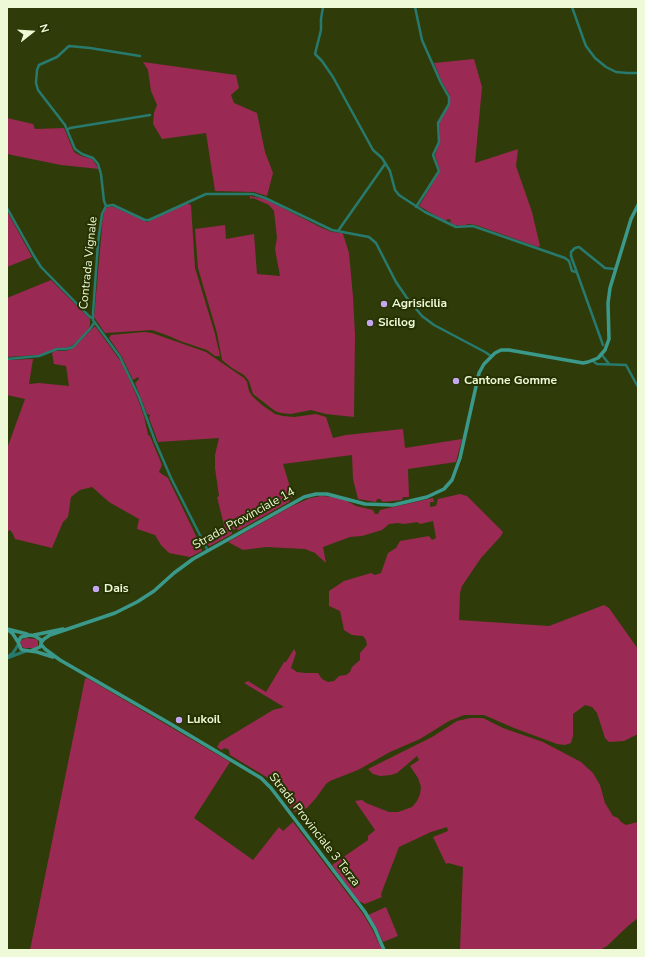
<!DOCTYPE html>
<html>
<head>
<meta charset="utf-8">
<style>
	body { margin:0 }
	#map { position:relative; width:645px; height:957px; overflow:hidden; background:#2f3c09; font-family:"Nunito Sans",sans-serif }
	canvas { display:block }
	.frame { position:absolute; inset:0; border:8px solid #edf9d7; pointer-events:none }
	.north { position:absolute; left:12px; top:12px; width:40px; height:40px; -webkit-text-stroke:3px #253100; paint-order:stroke; rotate:73deg; font-size:11px; font-weight:700; line-height:16px; text-align:center; color:#edf9d7 }
	.north::after { content:''; display:block; margin:auto; width:14px; height:18px; background:#edf9d7; clip-path:polygon(50% 0,100% 100%,50% 72%,0 100%) }
</style>
</head>
<body>
<div id="map">
<canvas width="645" height="957"></canvas>
<div class="frame"></div>
<div class="north">N</div>
</div>
<script>
const ctx = document.querySelector('canvas').getContext('2d');
ctx.lineJoin = 'round';
function fill(path, color) { ctx.fillStyle = color; ctx.fill(path, 'evenodd'); }
const poly = rows => new Path2D(rows.map(r => 'M' + r).join(''));
function trace(path, color, width, dash) { ctx.strokeStyle = color; ctx.lineWidth = width; ctx.lineCap = dash ? 'butt' : 'round'; ctx.setLineDash(dash || []); ctx.stroke(path); }
function drawText(font, color, halo, rows, align = 'center') {
  ctx.font = font + ' "Nunito Sans",sans-serif'; ctx.lineWidth = 4; ctx.setLineDash([]); ctx.textBaseline = 'middle'; ctx.strokeStyle = halo; ctx.fillStyle = color; for (const [text, x, y, turn = 0] of rows) {
    ctx.save(); ctx.translate(x, y); ctx.rotate((+turn || 0) * Math.PI / 180); ctx.textAlign = isNaN(turn) ? turn : align; if (halo) ctx.strokeText(text, 0, 0); ctx.fillText(text, 0, 0); ctx.restore();
  }
}
const green = poly([
	[474,59,482,87,475,163,518,149,516,166,532,212,540,246,538,247,476,225,469,224,462,226,454,225,450,222,451,220,448,219,445,221,419,206,440,171,435,155,440,141,439,122,450,104,450,96,442,82,434,63],
	[143,62,236,75,239,88,231,95,234,103,257,113,265,152,273,173,267,196,254,192,215,191,206,133,162,139,153,124,154,113,157,105,151,91,148,70],
	[7,118,33,124,35,129,64,128,74,152,81,156,92,159,99,169,61,165,7,154],
	[250,196,265,199,322,228,332,232,342,233,343,234,349,253,353,297,355,335,354,417,326,414,311,410,291,414,281,413,275,411,253,394,249,381,244,375,232,368,222,360,217,333,198,268,195,229,225,225,226,239,254,234,257,274,280,276,275,249,277,238,274,211,269,205,253,198,250,199],
	[186,203,191,205,195,268,215,334,220,356,215,356,207,350,180,341,169,336,152,330,105,333,94,317,103,216,105,209,108,207,114,207,147,222],
	[7,211,32,257,7,267],
	[51,280,90,319,90,324,89,330,73,345,66,348,39,355,7,357,7,298],
	[95,326,122,363,137,397,144,416,148,435,150,436,162,465,159,472,168,478,200,544,202,551,190,557,169,553,161,545,155,535,137,529,139,519,109,502,92,487,80,490,71,497,68,517,63,522,52,548,15,539,13,534,10,530,7,532,7,446,8,446,25,399,7,395,7,360,33,359,29,384,39,383,69,386,66,366,54,364,52,353,55,351,66,351,73,348],
	[144,332,152,333,206,352,244,378,247,382,249,391,252,396,262,405,275,414,283,416,294,417,316,414,326,417,333,438,346,435,403,429,405,448,462,439,456,462,408,469,409,497,403,497,402,500,383,502,380,499,377,499,376,502,358,499,353,479,352,455,283,464,293,497,290,498,289,502,239,530,236,529,232,530,232,534,210,546,207,545,207,544,218,539,224,532,225,529,217,497,219,496,215,468,215,455,219,438,158,442,149,418,150,415,147,414,135,383,139,379,138,377,133,380,122,357,109,338,111,335],
	[460,494,467,496,503,532,501,536,481,558,462,586,460,593,459,620,549,626,604,605,609,608,638,649,638,734,624,741,609,742,605,738,597,713,592,707,585,705,573,714,573,736,571,743,565,745,557,744,514,728,484,715,464,715,449,721,420,739,390,752,358,770,330,781,326,784,316,798,307,808,294,812,280,794,279,789,276,788,268,778,230,755,229,750,225,748,221,750,217,747,220,742,273,710,284,707,244,683,248,681,266,692,284,662,286,662,294,649,296,653,291,668,297,672,305,673,318,673,322,679,328,682,334,681,339,676,346,675,350,672,352,667,360,660,360,653,367,645,366,640,363,636,352,635,344,630,340,611,329,606,329,591,344,581,371,573,375,575,381,573,388,553,396,548,400,541,429,536,432,540,436,538,433,521,420,524,417,522,404,524,398,523,389,524,382,530,362,536,350,537,331,544,323,547,326,563,315,553,305,549,266,547,243,550,228,542,292,506,310,498,321,496,333,497,345,500,356,506,373,510,375,514,378,514,380,510,433,498,434,502,430,502,430,507,436,506,438,499],
	[26,638,36,639,38,641,38,646,34,648,24,648,21,646,20,641],
	[87,678,230,762,194,818,253,860,279,827,283,831,293,822,363,914,373,931,382,950,30,950,85,679],
	[470,718,483,718,503,728,543,742,581,762,593,773,600,785,605,803,613,816,618,818,621,822,626,825,638,822,638,918,628,926,607,946,600,950,460,950,463,867,448,863,446,864,433,837,448,831,447,827,431,832,399,847,381,894,382,897,365,904,358,901,332,865,368,840,368,836,375,830,355,801,362,800,366,803,389,812,398,812,412,807,417,801,420,794,421,787,418,778,410,766,419,760,417,756,397,773,391,775,380,776,373,774,368,769,432,737,457,721],
	[386,907,398,936,383,942,378,931,368,915]
]);
const minor = poly([
	[323,7,321,19,321,30,315,54,322,61,333,77,373,150,382,158,390,171,395,190,399,195,425,212,456,227,473,226,565,258,569,261,572,271,576,272],
	[415,7,422,40,441,83,449,97,449,104,438,123,439,142,433,155,439,171,416,207],
	[572,7,583,38,586,46,595,58,606,67,616,72,627,73,638,73],
	[67,130,70,128,150,115],
	[106,206,104,201,101,174,98,164,93,158,82,154,75,149,65,125,38,90,36,83,37,70,39,65,57,57,69,46,90,48,140,56],
	[7,208,34,256,41,267,82,309,90,317,93,318],
	[338,231,385,164],
	[603,345,571,256,571,252,575,248,579,247,605,268,615,269],
	[602,355,609,364],
	[7,359,39,356,57,349,66,349,73,347,90,329,94,323],
	[593,361,597,364,626,365,638,387],
	[208,551,171,478,155,441,139,397,120,357,93,320,93,313,98,243,102,214,106,206,113,205,145,220,149,220,206,194,253,194,265,198,332,230,369,237,376,243,396,282,407,298,422,316,434,325,485,352,491,356]
]);
const tertiary = poly([
	[9,656,13,653,18,645],
	[7,658,26,651]
]);
const secondary = poly([
	[7,629,27,634],
	[8,630,13,634,18,642],
	[34,635,63,629],
	[41,643,44,639,50,635,115,613,137,602,154,591,174,573,193,559,304,497,316,494,327,494,365,504,393,505,427,497,444,489,452,480,460,458,479,373,484,364,495,353,501,350,509,350,583,363,588,362,598,358,605,350,609,339,608,303,610,288,631,219,638,205],
	[41,644,45,649,60,660,169,723,261,778,271,788,284,805,365,912,375,929,384,950],
	[30,651,40,647,41,644,41,640,35,636,30,635,21,637,18,642,21,649,23,650,37,652,53,657]
]);
const markers = [
	[384,304,4,"#c5a7f1"],
	[370,323,4,"#c5a7f1"],
	[456,381,4,"#c5a7f1"],
	[96,589,4,"#c5a7f1"],
	[179,720,4,"#c5a7f1"]
];
const streetNames = [
	["Contrada Vignale",89,263,-84],
	["Strada Provinciale 14",244,519,-29],
	["Strada Provinciale 3 Terza",314,830,52]
];
const poiNames = [
	["Agrisicilia",392,304],
	["Sicilog",378,323],
	["Cantone Gomme",464,381],
	["Dais",104,589],
	["Lukoil",187,720]
];
fill(green, '#9a2953');
trace(minor, '#28796e', 2.5);
trace(tertiary, '#28796e', 3);
trace(secondary, '#3b998c', 3.5);
for (const [x, y, r, color] of markers) { const dot = new Path2D(); dot.arc(x, y, r, 0, 2 * Math.PI); ctx.fillStyle = color; ctx.fill(dot); trace(dot, '#253100', 1.5); }
drawText('12px', '#edf9d7', '#253100', streetNames);
drawText('bold 12px', '#edf9d7', '#253100', poiNames, 'left');
</script>
</body>
</html>
